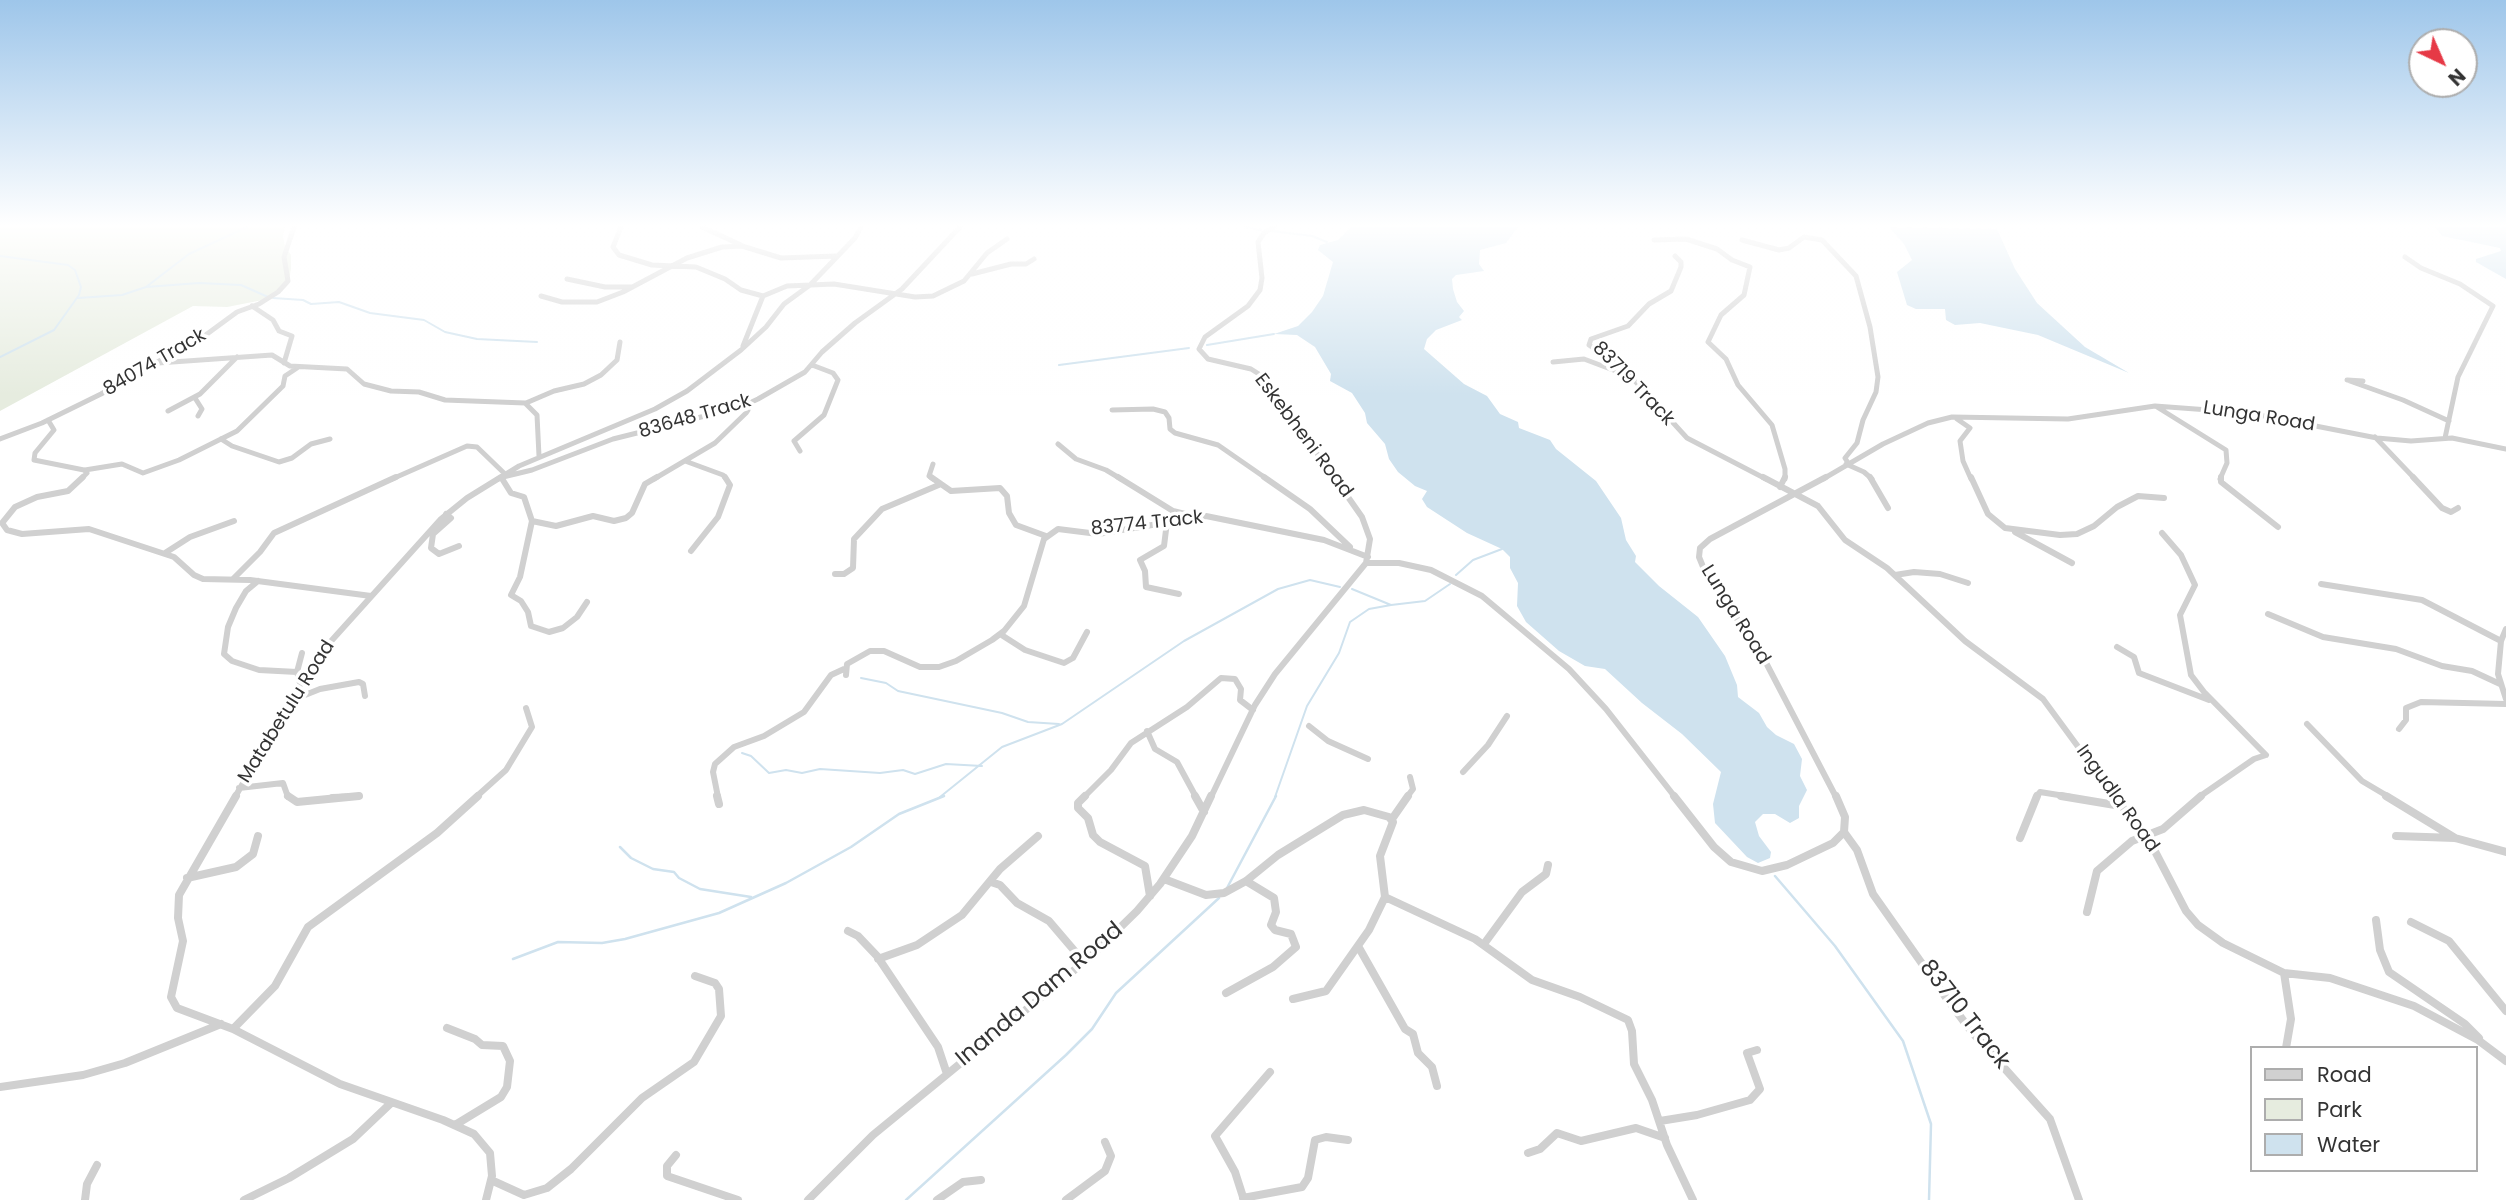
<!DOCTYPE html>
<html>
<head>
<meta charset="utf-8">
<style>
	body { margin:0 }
	#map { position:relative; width:2506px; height:1200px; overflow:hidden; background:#fff; font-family:Poppins,sans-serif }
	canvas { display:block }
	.legend { position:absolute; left:2250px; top:1046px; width:228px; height:126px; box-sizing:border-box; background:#fff; border:2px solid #adadad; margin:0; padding:9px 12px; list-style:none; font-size:21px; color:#333 }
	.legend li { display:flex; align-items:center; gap:14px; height:35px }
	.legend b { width:35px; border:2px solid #adadad }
	.north { position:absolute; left:2408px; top:28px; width:70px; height:70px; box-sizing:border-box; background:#fff; border:2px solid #adadad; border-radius:50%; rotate:136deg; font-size:19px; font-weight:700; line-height:28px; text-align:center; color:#333 }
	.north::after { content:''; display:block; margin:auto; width:24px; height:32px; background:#e63946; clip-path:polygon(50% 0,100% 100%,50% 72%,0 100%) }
</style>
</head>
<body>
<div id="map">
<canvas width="2506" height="1200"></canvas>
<ul class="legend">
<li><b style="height:9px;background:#d0d0d0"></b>Road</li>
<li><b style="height:19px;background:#e6ecdf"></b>Park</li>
<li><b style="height:19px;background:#cfe2ee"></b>Water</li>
</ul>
<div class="north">N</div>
</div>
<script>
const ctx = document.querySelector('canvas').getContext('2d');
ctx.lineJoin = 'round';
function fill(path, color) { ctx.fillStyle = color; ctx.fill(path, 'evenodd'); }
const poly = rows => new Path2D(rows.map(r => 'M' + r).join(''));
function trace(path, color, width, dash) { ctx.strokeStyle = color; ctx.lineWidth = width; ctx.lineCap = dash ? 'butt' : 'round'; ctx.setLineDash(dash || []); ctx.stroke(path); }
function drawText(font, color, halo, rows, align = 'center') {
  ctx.font = font + ' Poppins,sans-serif'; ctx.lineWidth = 7; ctx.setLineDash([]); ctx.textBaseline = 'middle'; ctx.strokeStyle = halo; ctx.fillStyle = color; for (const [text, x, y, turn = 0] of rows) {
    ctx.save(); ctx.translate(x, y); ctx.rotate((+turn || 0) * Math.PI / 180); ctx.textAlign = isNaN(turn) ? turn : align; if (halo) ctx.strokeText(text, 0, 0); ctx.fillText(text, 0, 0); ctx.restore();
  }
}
const green = poly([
	[0,227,285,227,283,236,285,247,291,255,291,269,289,279,268,299,227,307,193,306,0,411]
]);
const water = poly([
	[1351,227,1518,227,1506,243,1480,250,1479,264,1484,271,1456,275,1452,279,1453,289,1457,302,1464,311,1459,317,1462,320,1436,330,1427,339,1424,349,1464,384,1487,396,1500,414,1518,422,1519,428,1550,440,1556,449,1596,481,1621,518,1626,540,1636,556,1635,562,1659,586,1698,617,1725,656,1737,685,1738,697,1759,713,1767,727,1776,735,1794,744,1802,759,1800,776,1807,790,1799,806,1799,818,1790,823,1775,814,1763,814,1755,822,1759,836,1771,852,1770,858,1758,863,1747,857,1715,823,1713,804,1721,772,1682,734,1642,703,1605,669,1585,666,1559,651,1526,622,1517,606,1518,583,1510,568,1510,557,1502,549,1467,533,1427,507,1422,499,1427,491,1415,486,1398,472,1389,459,1385,444,1367,423,1365,413,1352,393,1330,381,1331,374,1315,347,1297,335,1274,334,1298,326,1312,312,1323,296,1333,262,1318,250,1320,245,1338,240],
	[1889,227,1997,229,2015,269,2037,303,2085,347,2129,373,2038,335,1980,323,1955,325,1946,320,1945,309,1916,309,1907,305,1897,272,1912,260,1904,244],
	[2435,227,2506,227,2506,279,2476,262,2476,259,2501,251,2500,248,2442,236]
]);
const streamFar1 = poly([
	[1245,227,1261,230],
	[1272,231,1312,236,1327,242],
	[0,256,68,265,75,270,81,287,79,295,54,330,0,357],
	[146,287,189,254,247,227],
	[78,298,122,295,146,287,199,283,241,285,268,297],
	[273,298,303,300,311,304,339,302,370,313,424,320,445,332,477,339,537,342],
	[1207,345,1274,334],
	[1059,365,1189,348],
	[1456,575,1473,560,1502,549],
	[1352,589,1391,605,1425,601,1450,584],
	[861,678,886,683,898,691,1002,713,1028,722,1059,724],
	[742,753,751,756,769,773,786,770,802,773,820,769,880,773,903,770,915,774,946,764,982,766],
	[940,797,1002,747,1062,724,1184,641,1278,589,1310,580,1340,587],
	[1275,797,1307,706,1339,653,1350,622,1369,609,1391,605]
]);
const stream = poly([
	[620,847,631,858,653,869,674,872,679,878,700,889,751,897],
	[1775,876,1835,946,1903,1041,1931,1124,1929,1200],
	[1227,888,1276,796],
	[513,959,558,942,602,943,625,939,719,913,786,883,851,847,899,814,944,796],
	[906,1200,1066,1055,1092,1029,1116,993,1219,898]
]);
const minorFar2 = poly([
	[621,227,613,247,619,255,652,265,696,267,725,279,741,290,763,296,787,286,834,284,915,297,933,296,964,281,987,253,1007,239],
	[702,227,741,245],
	[1274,227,1264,233,1258,242,1262,278,1260,290,1248,306,1205,337,1199,349,1208,359,1251,369,1262,376,1335,479],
	[1654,240,1686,239,1717,249,1732,260,1750,267,1744,295,1721,315,1708,342,1726,359,1738,385,1772,425,1785,469,1785,479],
	[1742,240,1779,250,1789,248,1804,237,1822,240,1856,276,1870,327,1878,377,1876,392,1863,420,1857,443,1845,458,1848,463],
	[1675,256,1681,262,1681,267,1671,291,1649,304,1628,326,1591,339,1589,345,1625,370,1687,438,1766,479],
	[2405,257,2421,268,2460,284,2493,306,2458,377,2445,438],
	[972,274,1011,264,1026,264,1034,259],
	[567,279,605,287,631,287],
	[541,296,562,302,597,302,623,292,687,258,722,247,742,246,781,258,836,256],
	[252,306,273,320,279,331,292,336,284,363],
	[743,346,763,296],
	[1553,362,1584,359,1629,376],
	[158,363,272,355,290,366,347,369,364,384,391,391,419,392,445,400,525,403,537,415,539,456],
	[2363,381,2347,380,2403,400,2449,421],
	[195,398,202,409,198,416],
	[526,403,554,391,584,384,601,375,617,360,620,342],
	[2157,407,2226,450,2227,463,2220,479],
	[1112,410,1153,409,1165,412,1169,418,1170,429,1175,433,1218,445,1267,479],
	[168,411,200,394,237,357],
	[1957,419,1970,428,1960,441,1963,461,1971,479],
	[48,420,54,430,35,453,34,460,84,470,87,473,81,479],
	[2375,437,2415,479],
	[0,439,42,423,101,394,207,334,237,312,259,304,278,292,288,281,284,257,294,227],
	[221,439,232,446,279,462,292,458,311,444,330,439],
	[1058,444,1076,459,1106,470,1121,479],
	[800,451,794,441,824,415,838,380,833,373,812,365],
	[685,461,723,475,726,479],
	[933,464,929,476,933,479],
	[1846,464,1864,472,1872,479],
	[85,470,122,464,143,473,179,460,237,431,283,386,285,376,297,368],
	[503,477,532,470,613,439,741,407,758,399,805,372,822,352,855,323,902,289,960,227],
	[392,479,467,446,477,447,505,474],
	[498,479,519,466,655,409,687,391,741,350,766,327,784,304,810,285,855,238,861,227],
	[654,479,715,443,746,413,748,410,745,405],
	[1823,479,1883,444,1928,423,1952,417,2068,419,2155,406,2249,413,2377,438,2411,441,2452,438,2506,449]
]);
const minorFar1 = poly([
	[83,477,68,491,37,497,15,507,2,523,7,530,22,534,89,529,174,557,194,575,203,579,250,580,371,596],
	[501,477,511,493,524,497,532,521,520,577,511,595,521,601,528,612,531,626,549,632,563,628,577,617,587,602],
	[931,477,951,491,1000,488,1007,496,1009,513,1016,525,1046,536],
	[1118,477,1173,511,1193,516],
	[1264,477,1310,509,1350,547],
	[1763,477,1818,506,1845,540,1887,568,1965,641,2043,699,2115,797],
	[1826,477,1710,539,1700,548,1699,557,1706,574,1762,655,1836,797],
	[1870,477,1888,508],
	[1971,477,1988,514,2005,528,2060,535,2077,534,2094,526,2117,507,2138,496,2164,498],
	[2221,477,2221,482,2278,527],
	[2413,477,2442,508,2451,512,2458,508],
	[1780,487,1785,477],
	[446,514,451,518,433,534,431,548,439,554,459,546],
	[532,521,556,526,593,516,614,521,626,518,632,513,645,484,657,477],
	[1167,522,1164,546,1140,560,1145,571,1146,587,1179,594],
	[2015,532,2072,563],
	[2162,533,2181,555,2195,585,2180,615,2191,675,2204,692,2266,755,2254,759,2199,797],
	[691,551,718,517,730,485,725,477],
	[165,553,190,537,234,521],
	[1366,563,1399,563,1431,570,1482,596,1569,669,1606,709,1675,797],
	[835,574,844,574,853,568,854,539,882,509,941,484],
	[1895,575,1914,572,1940,574,1968,583],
	[234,578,260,552,274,533,396,477],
	[258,581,246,591,236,608,228,627,224,654,232,661,259,670,297,672],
	[2321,584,2422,600,2501,641],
	[2268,614,2323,637,2396,649,2442,666,2472,671,2500,684],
	[2506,629,2501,641,2498,674,2506,699],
	[1000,634,1025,650,1064,663,1073,658,1087,632],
	[2117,647,2134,657,2139,673,2209,700],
	[846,675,847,664,870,651,884,651,920,667,939,667,956,661,992,640,1004,631,1024,606,1044,539,1058,529,1098,534,1206,516,1324,540,1368,557],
	[300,683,297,672,302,653],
	[290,701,320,689,359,682,363,684,365,696],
	[2307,724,2362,781,2389,797],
	[1309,726,1328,741,1368,759],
	[2399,729,2406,720,2406,708,2421,702,2506,704],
	[1147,731,1155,749,1177,762,1196,797],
	[1463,772,1488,745,1507,716],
	[239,788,283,783,288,797],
	[235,797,315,659,441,519,467,498,501,477],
	[332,797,359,796],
	[476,797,506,770,532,727,526,708],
	[718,797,713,772,715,764,734,747,764,736,804,712,831,675,844,669],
	[1084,797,1111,770,1131,743,1187,707,1221,678,1235,679,1241,689,1240,700,1253,710],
	[1211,797,1255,705,1275,674,1366,563,1370,539,1362,517,1334,477],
	[1407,797,1413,789,1410,777],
	[2036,797,2040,792,2071,797]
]);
const minor = poly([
	[236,796,179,895,178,918,183,941,171,997,177,1008,233,1029,340,1084,443,1120,474,1134,490,1153,492,1176,486,1200],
	[288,796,297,802,359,796],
	[717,796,719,804],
	[1085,796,1078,803,1078,808,1088,818,1093,835,1100,842,1145,866,1150,896],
	[1195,796,1204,812],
	[1674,796,1714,847,1731,862,1762,871,1787,865,1833,843,1844,832,1845,817,1836,796],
	[2061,796,2121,806],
	[2113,796,2146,834,2186,911,2198,925,2223,943,2284,973,2330,978,2414,1006,2478,1040,2506,1061],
	[2386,796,2455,838],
	[1392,819,1408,796],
	[1844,832,1857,850,1873,894,1942,992,1971,1031,2050,1119,2079,1200],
	[2396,836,2455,838,2506,852],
	[2020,838,2037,796],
	[187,878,236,867,253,854,258,836],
	[1164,879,1206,895,1224,893,1246,881,1278,855,1343,815,1364,810,1389,817,1393,822,1380,856,1385,897,1369,930,1326,991,1293,999],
	[991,882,1000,885,1017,903,1049,921,1084,962],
	[1385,897,1475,939,1532,980,1580,997,1628,1020,1632,1031,1634,1064,1652,1100,1667,1145,1693,1200],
	[2087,912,2097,871,2132,841,2163,829,2201,796],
	[2376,920,2380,950,2389,972,2465,1024,2479,1038],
	[2411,922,2449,941,2506,1011],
	[848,931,858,936,877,956,938,1047,947,1074],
	[1484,944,1522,892,1546,874,1548,865],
	[1358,946,1405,1029,1413,1034,1418,1053,1432,1067,1437,1086],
	[878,959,917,945,962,915,1000,869,1038,836],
	[2284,973,2291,1019,2286,1048],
	[1226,993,1273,967,1296,947,1291,934,1275,930,1271,925,1276,912,1274,898,1246,881],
	[447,1028,475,1039,482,1045,503,1046,510,1061,507,1087,501,1097,455,1125],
	[233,1029,275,986,308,927,437,833,478,796],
	[0,1087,83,1075,125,1063,221,1024],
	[1660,1121,1697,1115,1750,1100,1760,1089,1747,1053,1757,1050],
	[1528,1153,1540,1149,1557,1133,1581,1141,1636,1128,1665,1138],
	[676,1155,667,1166,667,1176,738,1200],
	[491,1180,524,1195,547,1188,571,1169,642,1098,694,1062,721,1016,719,989,715,983,695,976],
	[1243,1198,1302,1187,1308,1178,1315,1140,1326,1137,1348,1140],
	[85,1200,87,1184,97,1165],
	[244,1200,289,1178,353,1139,391,1103],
	[808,1200,873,1135,1089,958,1137,911,1160,884,1192,836,1211,796],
	[937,1200,963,1182,981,1180],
	[1066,1200,1105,1171,1111,1156,1105,1142],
	[1244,1200,1235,1172,1215,1136,1270,1072]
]);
const streetNames = [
	["84074 Track",155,363,-30],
	["83719 Track",1633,384,46],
	["83648 Track",695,417,-16],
	["Lunga Road",2259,417,9],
	["Eskebheni Road",1303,436,53],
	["83774 Track",1147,524,-6],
	["Lunga Road",1735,615,58],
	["Matabetulu Road",287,712,-58],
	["Ingudla Road",2117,799,54]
];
const nearStreetnames = [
	["Inanda Dam Road",1040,995,-40],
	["83710 Track",1964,1015,52]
];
fill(green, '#e6ecdf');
fill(water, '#cfe2ee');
trace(streamFar1, '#cfe2ee', 2);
trace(stream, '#cfe2ee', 2.5);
trace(minorFar2, '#d0d0d0', 5);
trace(minorFar1, '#d0d0d0', 6);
trace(minor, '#d0d0d0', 8);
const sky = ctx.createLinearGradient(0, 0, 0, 395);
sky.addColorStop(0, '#9ec6ea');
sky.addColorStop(0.57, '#fff');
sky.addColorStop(1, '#ffffff00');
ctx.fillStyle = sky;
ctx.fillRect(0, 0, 2506, 395);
drawText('19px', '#333', '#fff', streetNames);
drawText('23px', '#333', '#fff', nearStreetnames);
</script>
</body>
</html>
